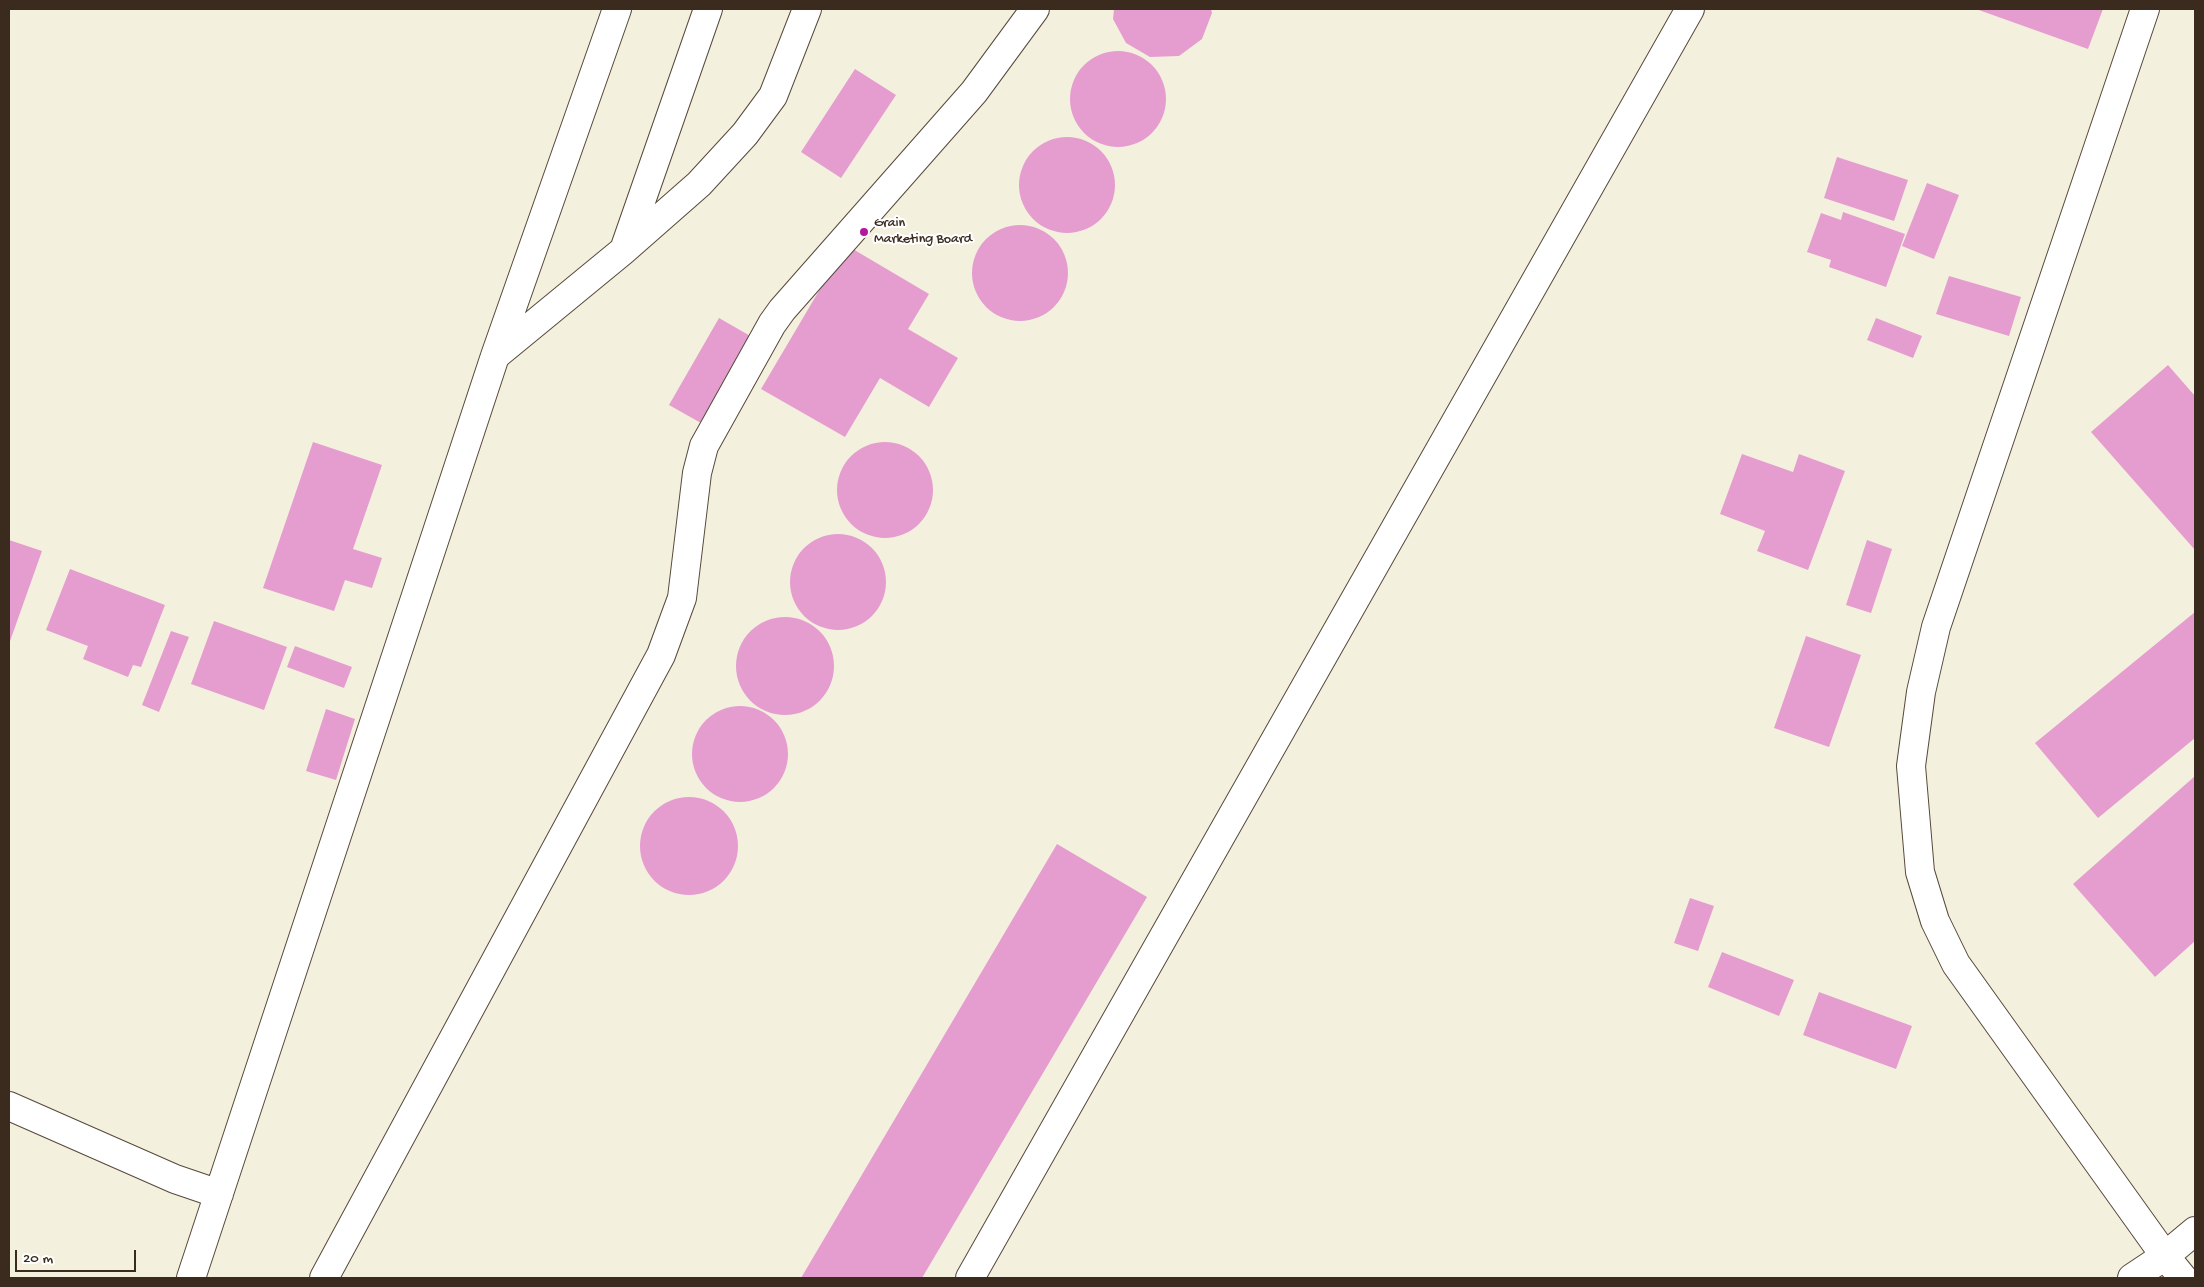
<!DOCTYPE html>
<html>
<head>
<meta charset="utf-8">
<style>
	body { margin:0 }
	#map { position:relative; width:2204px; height:1287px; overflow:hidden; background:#f4f0de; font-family:"Gochi Hand",sans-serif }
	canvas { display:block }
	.frame { position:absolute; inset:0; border:10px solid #3b2a1e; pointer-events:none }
	.scale { position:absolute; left:15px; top:1250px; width:121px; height:22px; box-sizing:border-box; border:2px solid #3b2a1e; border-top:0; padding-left:6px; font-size:15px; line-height:18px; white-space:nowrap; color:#3b2a1e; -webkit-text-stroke:4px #fff; paint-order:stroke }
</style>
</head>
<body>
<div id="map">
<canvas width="2204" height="1287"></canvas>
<div class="frame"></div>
<div class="scale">20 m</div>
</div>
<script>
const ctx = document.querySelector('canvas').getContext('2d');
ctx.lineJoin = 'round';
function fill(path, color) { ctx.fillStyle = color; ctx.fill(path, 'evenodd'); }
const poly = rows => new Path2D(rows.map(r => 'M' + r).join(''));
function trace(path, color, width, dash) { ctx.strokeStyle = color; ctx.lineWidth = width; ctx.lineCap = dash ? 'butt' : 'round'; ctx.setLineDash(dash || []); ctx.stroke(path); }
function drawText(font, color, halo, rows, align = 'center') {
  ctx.font = font + ' "Gochi Hand",sans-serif'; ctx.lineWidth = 4; ctx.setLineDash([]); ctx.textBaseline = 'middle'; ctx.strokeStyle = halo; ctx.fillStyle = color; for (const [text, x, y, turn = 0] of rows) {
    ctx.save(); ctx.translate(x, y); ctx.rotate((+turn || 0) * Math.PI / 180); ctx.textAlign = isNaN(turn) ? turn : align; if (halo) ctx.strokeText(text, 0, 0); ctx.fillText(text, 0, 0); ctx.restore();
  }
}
const building = poly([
	[1114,9,1211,9,1212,13,1202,39,1179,56,1150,57,1126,43,1113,19],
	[1976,9,2103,9,2088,49],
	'1070 99a48 48 0 1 1 96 0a48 48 0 1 1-96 0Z',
	[855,69,896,95,841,178,801,152],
	'1019 185a48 48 0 1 1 96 0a48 48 0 1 1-96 0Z',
	[1837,157,1908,180,1894,221,1824,198],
	[1927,183,1959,195,1934,259,1902,246],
	[1843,212,1905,234,1886,287,1829,267,1831,260,1807,252,1821,213,1841,220],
	'972 273a48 48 0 1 1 96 0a48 48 0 1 1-96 0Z',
	[846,245,929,294,908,329,958,358,929,407,880,378,845,437,761,389],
	[1949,276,2021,297,2009,336,1936,314],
	[719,318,759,341,708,427,669,405],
	[1876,318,1922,336,1913,358,1867,340],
	[2168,365,2195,396,2195,550,2091,432],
	'837 490a48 48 0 1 1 96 0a48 48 0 1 1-96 0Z',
	[313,442,382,465,353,549,382,558,372,588,345,580,334,611,263,588],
	[1742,454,1793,472,1799,454,1845,471,1808,570,1757,551,1765,531,1720,514],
	'790 582a48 48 0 1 1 96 0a48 48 0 1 1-96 0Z',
	[9,540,42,551,9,644],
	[1867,540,1892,549,1871,613,1846,605],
	[70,569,165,605,141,667,133,665,128,677,83,659,88,646,46,630],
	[2195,612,2195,738,2098,818,2035,743],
	'736 666a49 49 0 1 1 98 0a49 49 0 1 1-98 0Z',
	[214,621,287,647,264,710,191,684],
	[171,631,189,637,159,712,142,705],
	[1806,636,1861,655,1829,747,1774,728],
	[295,646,352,667,344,688,287,667],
	'692 754a48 48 0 1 1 96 0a48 48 0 1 1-96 0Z',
	[326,709,355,719,336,780,306,771],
	[2195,776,2195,941,2155,977,2073,884],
	'640 846a49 49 0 1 1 98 0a49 49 0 1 1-98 0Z',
	[1057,844,1147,897,922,1278,801,1278],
	[1690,898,1714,906,1698,951,1674,943],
	[1722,952,1794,980,1779,1016,1708,987],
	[1819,992,1912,1026,1896,1069,1803,1035]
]);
const minor = poly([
	[2145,9,1936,627,1921,692,1911,766,1920,872,1935,921,1956,964,2165,1256,2183,1278],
	[625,249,699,184,745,134,773,96,807,9],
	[495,356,624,250,708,9],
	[9,1106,175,1179,219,1194],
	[191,1278,495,356,617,9],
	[324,1278,661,655,682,598,697,473,704,446,772,324,782,310,974,92,1035,9],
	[970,1278,1690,9],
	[2132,1278,2165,1256,2195,1231]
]);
const markers = [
	[864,232,5,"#b5179e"]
];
const poiNames = [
	["Grain",874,224],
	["Marketing Board",874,240]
];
fill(building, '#e59dd0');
trace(minor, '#57483b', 30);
trace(minor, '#fff', 28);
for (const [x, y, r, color] of markers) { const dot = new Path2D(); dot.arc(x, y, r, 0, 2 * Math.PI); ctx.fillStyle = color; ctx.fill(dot); trace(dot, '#fff', 2); }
drawText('14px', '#3b2a1e', '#fff', poiNames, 'left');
</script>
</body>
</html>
